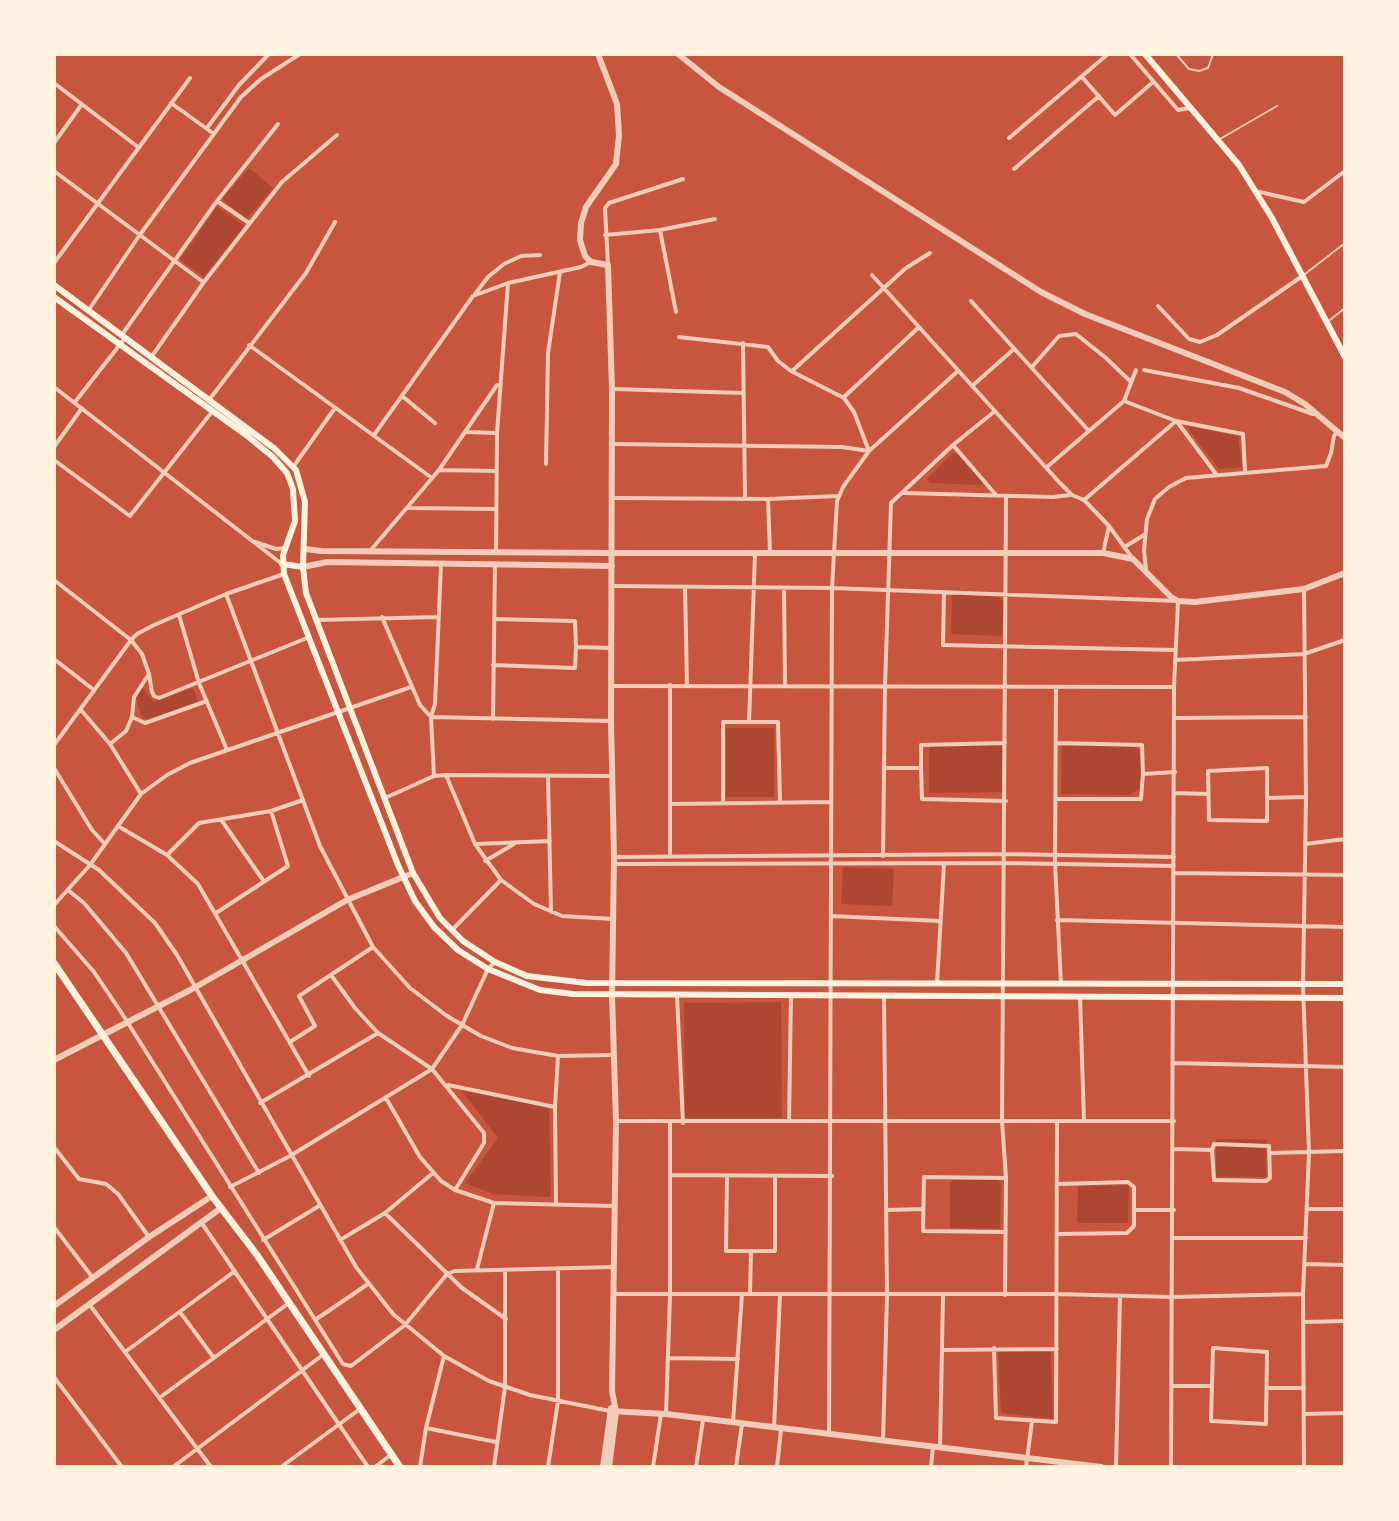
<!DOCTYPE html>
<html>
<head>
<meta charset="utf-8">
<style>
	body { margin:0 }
	#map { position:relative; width:1399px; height:1521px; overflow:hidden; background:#c8553d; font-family:Roboto,sans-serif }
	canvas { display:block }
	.frame { position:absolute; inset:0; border:56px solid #fff3e0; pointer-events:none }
</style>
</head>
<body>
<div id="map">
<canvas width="1399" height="1521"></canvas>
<div class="frame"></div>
</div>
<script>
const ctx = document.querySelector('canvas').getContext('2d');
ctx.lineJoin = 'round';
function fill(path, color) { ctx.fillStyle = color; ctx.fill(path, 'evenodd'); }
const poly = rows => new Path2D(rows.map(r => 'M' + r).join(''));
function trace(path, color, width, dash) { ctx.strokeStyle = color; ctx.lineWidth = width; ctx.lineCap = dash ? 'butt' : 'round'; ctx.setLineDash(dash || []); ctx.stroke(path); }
const green = poly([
	[249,168,273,188,247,219,222,199],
	[217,206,244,226,204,277,180,260],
	[1186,426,1238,436,1242,467,1219,469],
	[953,453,957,454,983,481,981,485,930,483,927,479],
	[952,594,1000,597,1004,602,1002,636,951,634],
	[143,688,154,702,193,688,198,702,149,720,142,717,136,698,140,689],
	[726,728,774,728,774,797,726,797],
	[1004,745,1005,792,929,793,929,748,931,746],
	[1062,746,1133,746,1138,749,1141,754,1140,789,1130,795,1061,794],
	[843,867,894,869,892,906,841,904],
	[781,1002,782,1118,685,1118,684,1003],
	[463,1087,549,1104,551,1195,549,1197,493,1194,465,1183,498,1138,461,1090],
	[1216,1139,1266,1140,1266,1177,1216,1177],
	[953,1180,998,1180,1001,1183,1000,1229,950,1228,950,1183],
	[1129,1185,1128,1223,1079,1223,1077,1221,1078,1186],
	[1051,1350,1053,1419,1001,1413,998,1351]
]);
const service = poly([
	[1176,54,1189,69,1199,71,1208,68,1213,54],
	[1220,139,1277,106],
	[1305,274,1345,243],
	[1330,320,1345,308]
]);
const minor = poly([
	[1130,54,1178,110,1190,108],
	[1082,77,1115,115,1153,82],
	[54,83,138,147],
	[171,103,214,134],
	[207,128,239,85,269,54],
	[1009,138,1108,54],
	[54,143,82,104],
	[1014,169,1099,96],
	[54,171,203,282],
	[1255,191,1304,202,1345,171],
	[217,201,249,223],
	[660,230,676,312],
	[605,235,660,230,715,219],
	[54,263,190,78],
	[608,265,605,208,609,203,683,179],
	[872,275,1059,482,1072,495,1084,500,1109,526,1133,559],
	[475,294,488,277,504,264,521,256,540,255],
	[971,301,1089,431],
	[1158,306,1189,339,1200,342,1217,335,1301,277],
	[88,311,139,236,241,97,261,79,300,54],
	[121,336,217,201,278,124],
	[679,337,768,347,778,361,791,371,844,398,854,412,869,451],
	[743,343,745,498],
	[249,345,432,478],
	[152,356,204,282,282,182,337,135],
	[1032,367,1059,336,1076,334,1106,358,1131,382],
	[1144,370,1239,388,1313,414],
	[792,371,906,268,930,253],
	[972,386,1014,349],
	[54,387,282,564],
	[613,389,743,393],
	[402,396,435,423],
	[844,397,918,328],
	[209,400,306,273,335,222],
	[1124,401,1176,421,1243,434,1245,471],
	[75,402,125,338],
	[1178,423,1216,474],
	[466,432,496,433],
	[374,435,473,296,508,283,581,267,591,262],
	[613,444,842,447,869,451],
	[953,445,996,495],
	[54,447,82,408],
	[54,460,130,516,211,413],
	[546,464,548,353,560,272],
	[293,467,335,408],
	[1047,467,1124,401,1136,370],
	[439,470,497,471],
	[903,493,1053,497,1070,495],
	[613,498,768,499,838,496],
	[768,499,770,552],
	[1084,500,1176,421],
	[408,508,496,509],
	[255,542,276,549,285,548],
	[1126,546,1144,535],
	[370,551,439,470,497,385],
	[496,552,497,433,508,283],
	[1103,553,1109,526],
	[441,565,435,704,431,717,611,721],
	[1146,570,1144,550,1147,519,1155,499,1169,487,1186,478,1326,466,1331,453,1334,436,1338,431],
	[54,580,131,640,142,654,149,674,152,692,154,696,159,698,307,638],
	[613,586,832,588,1178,601,1174,687,1171,1467],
	[685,587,687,686],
	[784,588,785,686],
	[944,592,943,645,1175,650],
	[226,594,320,846,373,947,410,988,447,1016,481,1036,512,1048,558,1056,614,1055],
	[179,615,199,683,227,750],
	[382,617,420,705,431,717,434,776],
	[316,620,438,617],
	[576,647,611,648],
	[54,659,94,690],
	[1175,660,1304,654,1345,640],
	[493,665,575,668,576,647,575,621,494,619],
	[612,686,1174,687],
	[1056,687,1055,863,1061,984],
	[81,710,110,744,141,794],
	[132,717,145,723,207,701],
	[1175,718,1306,717],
	[493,719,495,564],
	[749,722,755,554],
	[1005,743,921,745,921,768,922,799,1006,801],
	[1056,743,1142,745,1143,774,1141,799,1056,799],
	[110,744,126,731,132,717,134,697,149,674],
	[54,745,131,640,137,634,154,625,226,594,284,574],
	[54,768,92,830,105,844],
	[885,768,921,768],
	[1267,768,1267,821,1209,820,1208,771,1267,768],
	[1143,774,1175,772],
	[446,775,475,844,501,880,534,904,562,916,613,919],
	[548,776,551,912],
	[1175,793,1208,794],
	[385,798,434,776,446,775,612,776],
	[1267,798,1306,797],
	[723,802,723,722,778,722,780,801],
	[670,804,830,802],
	[222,821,263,880],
	[118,826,167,855,198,884,309,1076],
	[54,841,99,870,155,923,177,955,356,1267,393,1314,444,1356,489,1381,530,1395,610,1411],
	[476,844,550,841],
	[1305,844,1345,839],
	[167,855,199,823,271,811,303,800],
	[670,855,670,685],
	[883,856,885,686,891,503,953,445,995,411],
	[614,857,1004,854,1174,857],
	[485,861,514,844],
	[614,864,1004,863,1174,866],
	[1174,873,1345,875],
	[69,891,84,903,126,953,259,1173],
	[54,905,90,865,141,794,167,775,190,763,411,687],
	[216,913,288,866,271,811],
	[831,916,940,921],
	[1057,920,1345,927],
	[54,926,94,972,121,1012,343,1364,351,1366,405,1325,447,1274,455,1271,613,1267],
	[452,930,501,880],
	[331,975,355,1008,378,1033,432,1069,484,1133,484,1143,455,1190],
	[937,983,944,864],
	[677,996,683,1123],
	[1080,997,1084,1121],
	[290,1042,315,1026,299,996,373,947],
	[1173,1063,1345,1067],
	[448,1085,555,1107],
	[386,1098,420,1157,441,1181,455,1190,494,1203,613,1206],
	[260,1103,378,1033],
	[617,1121,1174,1121],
	[789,1121,791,996],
	[1214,1144,1269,1146,1270,1178,1266,1181,1214,1180,1212,1150,1214,1144],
	[54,1147,79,1179,106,1184,118,1194,149,1237],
	[1174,1149,1212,1150],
	[1270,1153,1345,1151],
	[670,1175,832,1176],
	[727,1176,726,1251,775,1251,775,1176],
	[1058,1184,1128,1182,1134,1187,1134,1226,1127,1233,1059,1234],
	[230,1187,290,1156,432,1069,462,1025,488,969,495,962],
	[556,1205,555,1107,558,1056],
	[1307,1209,1345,1209],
	[887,1210,923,1209],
	[1134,1210,1174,1210],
	[385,1213,462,1288,506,1319],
	[201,1222,368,1467],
	[54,1227,93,1278],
	[1005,1232,923,1231,924,1177,1006,1178],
	[1173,1238,1306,1238],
	[263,1240,319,1206],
	[340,1240,385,1213,433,1173],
	[1305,1264,1345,1265],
	[477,1269,494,1203],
	[614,1294,1056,1294,1172,1297,1303,1294],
	[750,1294,751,1251],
	[1005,1295,1006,1178,1002,1121,1006,496],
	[89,1304,211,1467],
	[180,1312,214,1358],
	[315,1320,368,1284],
	[1304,1322,1345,1321],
	[994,1348,996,1418,1056,1422,1057,1122],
	[1213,1348,1267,1352,1266,1424,1211,1421,1213,1348],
	[942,1350,1057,1349],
	[125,1352,235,1271],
	[668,1358,738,1359],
	[54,1377,122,1467],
	[1172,1386,1210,1386],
	[1267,1388,1304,1388],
	[159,1398,289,1303],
	[666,1414,670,1295,670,1123],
	[1305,1414,1345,1413],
	[733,1422,742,1294],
	[426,1428,496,1442],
	[774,1428,780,1295],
	[829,1434,832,588,837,501,843,487,869,451,958,371],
	[883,1441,887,1295,884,996],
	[940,1448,943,1296],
	[173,1467,324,1354],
	[281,1467,360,1409],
	[375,1467,392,1454],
	[420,1467,426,1428,444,1356],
	[494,1467,505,1387,505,1271],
	[548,1467,558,1401,558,1269],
	[653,1467,661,1414],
	[696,1467,703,1420],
	[736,1467,742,1424],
	[777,1467,781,1429],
	[931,1467,933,1447],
	[1026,1467,1032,1421],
	[1116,1467,1120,1297],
	[1304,1467,1303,1294,1309,1153,1303,985,1306,797,1304,589]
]);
const tertiary = poly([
	[598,54,617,104,619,135,616,164,586,207,581,223,580,240,585,256,591,262,608,265,612,389,611,721,614,857,612,995,616,1121,612,1391,616,1412,609,1467],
	[678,54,719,87,1041,292,1085,314,1285,392,1305,404,1345,438],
	[305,549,321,551,612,553,1103,553,1133,559,1171,597,1178,601,1195,602,1304,589,1345,573],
	[303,567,327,562,612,566],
	[54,1060,194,988,347,900,413,873],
	[54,1306,149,1237,212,1196],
	[54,1330,221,1208],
	[610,1411,666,1414,1101,1467],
	[603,1467,611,1408]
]);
const secondary = poly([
	[1145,54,1239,165,1272,218,1345,357],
	[54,285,275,449,296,470,305,502,303,567,306,593,413,873,440,918,463,941,495,962,527,976,587,983,1345,984],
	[54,297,246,435,273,457,287,473,293,489,295,521,283,555,284,574,398,865,415,901,434,927,458,950,488,969,540,990,573,994,1345,998],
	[282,564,303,567]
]);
const primary = poly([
	[54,963,212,1196,257,1255,400,1467]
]);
fill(green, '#ae4732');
trace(service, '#f1ccb7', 2);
trace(minor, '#f1ccb7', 4);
trace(tertiary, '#f1ccb7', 6);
trace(secondary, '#fff3e0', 6);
trace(primary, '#fff3e0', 7);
</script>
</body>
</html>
